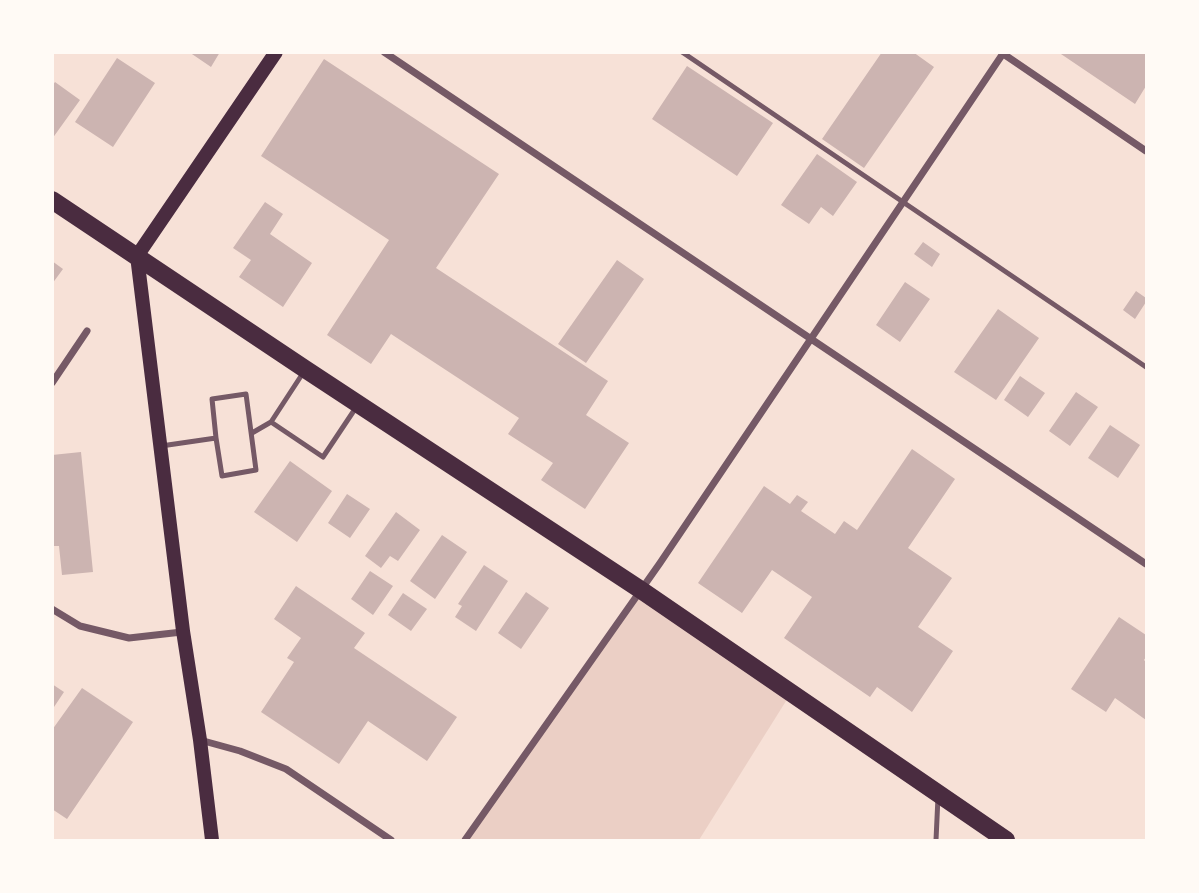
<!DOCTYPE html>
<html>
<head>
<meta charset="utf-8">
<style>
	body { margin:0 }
	#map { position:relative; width:1199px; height:893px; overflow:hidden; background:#f7e1d7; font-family:Arial,sans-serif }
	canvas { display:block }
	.frame { position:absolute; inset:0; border:54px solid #fffaf5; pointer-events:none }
</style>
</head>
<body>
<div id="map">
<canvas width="1199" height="893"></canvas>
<div class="frame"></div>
</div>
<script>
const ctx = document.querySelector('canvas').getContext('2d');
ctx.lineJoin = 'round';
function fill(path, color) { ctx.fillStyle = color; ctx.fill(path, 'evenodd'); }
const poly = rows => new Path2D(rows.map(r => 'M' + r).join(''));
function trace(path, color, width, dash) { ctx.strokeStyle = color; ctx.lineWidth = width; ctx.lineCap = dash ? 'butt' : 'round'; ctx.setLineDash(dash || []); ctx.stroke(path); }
const green = poly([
	[641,590,791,693,699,840,465,840]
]);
const building = poly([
	[189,52,220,52,211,67],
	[882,52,913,52,934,67,864,168,822,139],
	[1058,52,1146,52,1146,86,1135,104],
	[117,58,155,83,113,147,75,122],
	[324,59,499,174,436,268,608,381,586,415,629,443,585,509,541,480,553,463,508,434,519,418,391,334,371,364,327,335,389,240,261,156],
	[687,66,773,123,737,176,652,119],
	[55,82,80,100,52,139,52,86],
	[817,154,857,182,833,216,821,207,809,224,781,205],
	[265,202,283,214,270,234,312,263,283,307,239,277,251,260,233,248],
	[923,242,940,254,932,267,914,254],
	[617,260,644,279,586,363,558,344],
	[52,261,63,269,52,284],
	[905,282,930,299,900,342,876,325],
	[1136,291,1146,298,1146,302,1135,319,1123,310],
	[998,309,1039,338,996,400,954,372],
	[1020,376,1045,393,1028,417,1004,400],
	[1076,392,1098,407,1070,446,1049,431],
	[1110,425,1140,445,1118,478,1088,458],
	[912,449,955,479,908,548,952,578,918,627,953,651,912,712,877,687,870,697,784,638,812,597,772,570,742,613,698,583,764,486,790,504,797,495,808,502,801,511,835,534,844,521,857,530],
	[81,452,93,572,62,575,59,546,52,546,52,455],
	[290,461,332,491,297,542,254,512],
	[347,494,370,509,350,538,328,523],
	[396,512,420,530,398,561,390,556,381,568,365,556],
	[442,535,467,552,435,599,410,581],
	[484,565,508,581,476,631,455,617,462,606,458,604],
	[370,571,393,586,373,615,351,599],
	[296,586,365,633,354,648,457,717,427,761,368,721,339,764,261,712,294,662,287,658,301,638,274,619],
	[526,592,549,608,521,649,498,633],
	[403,593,427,609,411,631,388,615],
	[1119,617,1146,635,1146,657,1144,660,1146,662,1146,720,1115,698,1106,712,1071,689],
	[52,684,64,692,52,710],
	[82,688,133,722,67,819,52,809,52,730]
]);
const service = poly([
	[682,52,1146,367],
	[303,373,271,422,323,457,357,406],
	[252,433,271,422],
	[161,446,216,438,212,399,246,394,256,470,222,476,216,438],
	[936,840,938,797]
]);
const minor = poly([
	[384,52,1146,564],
	[1002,53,1146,151],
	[52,383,87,331],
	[52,609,80,626,129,638,182,632],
	[200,740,240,751,286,769,391,840],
	[465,840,660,563,1004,52]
]);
const secondary = poly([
	[212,840,200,740,183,631,137,256,276,52]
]);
const primary = poly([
	[52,200,305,369,641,590,1006,840]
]);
fill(green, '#ebcfc5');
fill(building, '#ccb4b1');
trace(service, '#755966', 5);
trace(minor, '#755966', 7);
trace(secondary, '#4a2c40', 14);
trace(primary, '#4a2c40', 18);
</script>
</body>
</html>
